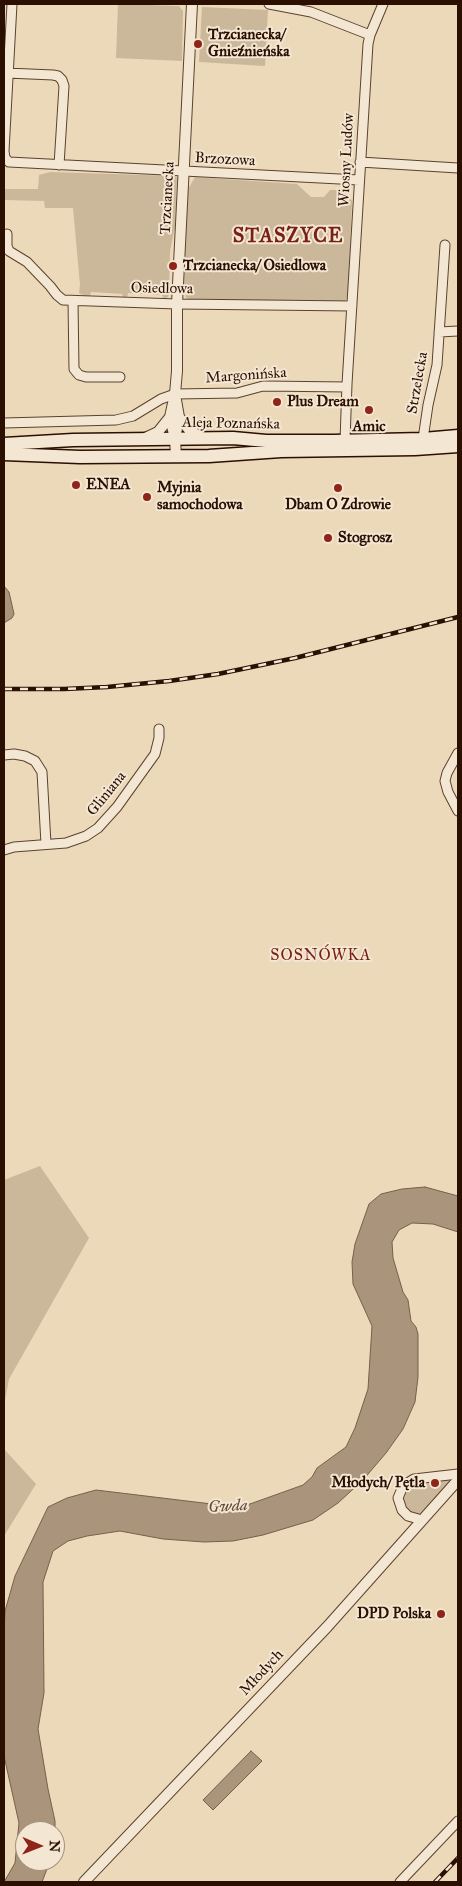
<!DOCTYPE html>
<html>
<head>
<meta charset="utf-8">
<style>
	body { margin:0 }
	#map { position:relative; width:462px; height:1886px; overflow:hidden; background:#ecd9ba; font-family:"IM FELL Great Primer",serif }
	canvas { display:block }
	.frame { position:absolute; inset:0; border:5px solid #2b0f00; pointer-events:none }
	.north { position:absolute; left:15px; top:1821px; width:50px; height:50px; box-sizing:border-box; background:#f3e6d2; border:1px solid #a3907e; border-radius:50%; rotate:91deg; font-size:14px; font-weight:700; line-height:20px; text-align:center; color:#2b0f00 }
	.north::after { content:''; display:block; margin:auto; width:18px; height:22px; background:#8f2418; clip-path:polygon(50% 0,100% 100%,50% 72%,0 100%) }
</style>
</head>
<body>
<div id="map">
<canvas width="462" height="1886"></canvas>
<div class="frame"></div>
<div class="north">N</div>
</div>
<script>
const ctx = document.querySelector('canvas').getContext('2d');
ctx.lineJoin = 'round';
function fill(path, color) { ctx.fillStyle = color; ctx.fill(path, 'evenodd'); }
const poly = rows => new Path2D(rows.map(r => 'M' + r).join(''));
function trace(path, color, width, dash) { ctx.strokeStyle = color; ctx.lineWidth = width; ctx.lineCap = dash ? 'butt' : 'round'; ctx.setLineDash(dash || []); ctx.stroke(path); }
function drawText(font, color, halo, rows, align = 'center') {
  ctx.font = font + ' "IM FELL Great Primer",serif'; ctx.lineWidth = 4; ctx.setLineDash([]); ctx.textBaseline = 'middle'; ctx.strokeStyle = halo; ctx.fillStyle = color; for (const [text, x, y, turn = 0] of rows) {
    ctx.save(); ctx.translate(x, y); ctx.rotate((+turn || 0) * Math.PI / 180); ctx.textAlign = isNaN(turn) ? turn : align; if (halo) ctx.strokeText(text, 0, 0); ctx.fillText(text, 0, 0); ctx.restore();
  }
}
const green = poly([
	[118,4,179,6,183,11,182,61,116,58],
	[202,7,268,10,265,66,199,62],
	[50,172,175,176,177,178,175,227,170,251,169,295,167,298,163,298,162,295,128,293,127,298,123,298,122,294,91,292,90,296,86,297,79,293,80,285,73,208,45,208,44,201,4,200,4,189,38,189,39,175],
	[195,177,297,184,311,197,324,197,330,190,344,190,352,201,348,297,344,302,194,301,186,298,184,286,187,191],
	[40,1166,89,1238,9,1379,4,1406,4,1180],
	[4,1449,36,1484,4,1536],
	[441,1479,449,1479,450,1481,424,1512,418,1515,406,1510,402,1499,403,1493,412,1483,428,1481,431,1484,438,1483]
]);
const water = poly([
	[4,586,9,592,14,614,12,618,4,623,4,586],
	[425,1187,458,1196,458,1232,433,1224,412,1223,399,1230,392,1242,393,1258,403,1292,408,1300,411,1321,416,1327,418,1334,418,1377,415,1402,403,1429,386,1453,363,1480,338,1503,313,1520,263,1535,233,1541,204,1542,163,1539,120,1531,87,1536,68,1541,53,1551,43,1582,44,1693,38,1729,48,1789,55,1821,55,1831,25,1831,25,1861,50,1861,42,1882,4,1882,15,1863,19,1823,4,1756,4,1635,5,1611,15,1576,48,1507,67,1498,96,1490,220,1505,250,1504,303,1485,312,1477,317,1468,346,1447,355,1428,368,1389,372,1326,353,1284,352,1262,355,1244,369,1204,381,1194,402,1189,425,1187],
	[251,1751,262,1761,213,1810,203,1800,251,1751]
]);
const minor = poly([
	[12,4,4,151,5,158,9,162,359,180],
	[269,4,311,12,370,35],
	[7,73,53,75,58,76,62,80,64,86,59,165],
	[360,162,458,168],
	[7,234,7,246,9,251,27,262,50,286,57,295,63,300,177,304,352,306],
	[73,301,74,369,79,375,86,377,120,377],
	[439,332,458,331],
	[4,423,116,420,133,416,161,399,175,394,237,393,263,386,347,387],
	[423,439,428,405,437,365,445,245],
	[345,441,347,384,368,44,370,35,383,4],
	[458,753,447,773,445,781,448,792,458,811],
	[4,755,14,754,25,756,35,761,42,772,46,844],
	[4,850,14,847,66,843,86,836,98,828,117,807,155,754,159,738,159,729],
	[422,1520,408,1516,402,1510,398,1498,403,1486,414,1479,458,1474],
	[400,1882,458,1821]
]);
const tertiary = poly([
	[179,417,190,431,203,438],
	[145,438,158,432,170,417],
	[175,439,170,417,175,394,177,371,177,304,192,4],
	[176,456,175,439,179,417,176,400],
	[84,1882,327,1627,458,1480]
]);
const secondary = poly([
	[4,444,73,440,233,438,266,441,333,441,423,439,458,436],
	[4,454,80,457,209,456,281,451,415,449,458,446]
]);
const rail = poly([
	[4,689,64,689,107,687,169,681,218,674,295,658,458,617],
	[435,1882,458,1858]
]);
const markers = [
	[198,44,5,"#8f2418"],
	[173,266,5,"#8f2418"],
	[277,402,5,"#8f2418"],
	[369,410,5,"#8f2418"],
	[76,485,5,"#8f2418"],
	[338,488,5,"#8f2418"],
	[147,497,5,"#8f2418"],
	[328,538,5,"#8f2418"],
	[435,1483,5,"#8f2418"],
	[441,1614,5,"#8f2418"]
];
const poiNames = [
	["Trzcianecka/",208,35],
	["Gnieźnieńska",208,52],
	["Trzcianecka/ Osiedlowa",183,266],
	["Plus Dream",287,402],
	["Amic",369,427,"center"],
	["ENEA",86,485],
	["Myjnia",157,488],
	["samochodowa",157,505],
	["Dbam O Zdrowie",338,505,"center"],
	["Stogrosz",338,538],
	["Młodych/ Pętla",425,1483,"right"],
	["DPD Polska",431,1614,"right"]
];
const streetNames = [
	["Brzozowa",225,160,3],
	["Wiosny Ludów",347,160,-87],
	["Trzcianecka",168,198,-87],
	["Osiedlowa",162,289,1],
	["Margonińska",246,376,-4],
	["Strzelecka",418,383,-80],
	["Aleja Poznańska",231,424,1],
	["Gliniana",107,794,-51],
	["Młodych",262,1673,-47]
];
const neighbourhoodNames = [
	["SOSNÓWKA",321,956]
];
const waterNames = [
	["Gwda",228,1507,-3]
];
const districtNames = [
	["STASZYCE",288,237]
];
fill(green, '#cbb79a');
fill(water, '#aa947b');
trace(water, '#775f4a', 1);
trace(minor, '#5b422e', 11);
trace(tertiary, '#5b422e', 12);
trace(secondary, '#2b0f00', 15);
trace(minor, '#f3e6d2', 9);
trace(tertiary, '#f3e6d2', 10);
trace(secondary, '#f3e6d2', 12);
trace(rail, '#2b0f00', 4.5);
trace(rail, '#f3e6d2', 2.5, [8]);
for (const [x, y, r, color] of markers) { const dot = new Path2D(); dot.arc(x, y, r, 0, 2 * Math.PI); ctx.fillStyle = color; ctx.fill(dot); trace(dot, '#f3e6d2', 2); }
drawText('bold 15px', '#2b0f00', '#f3e6d2', poiNames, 'left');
drawText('15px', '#2b0f00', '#f3e6d2', streetNames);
ctx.letterSpacing = '1px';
drawText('16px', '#7a1f14', '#f3e6d2', neighbourhoodNames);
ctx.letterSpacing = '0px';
drawText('italic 16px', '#644b37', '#f3e6d2', waterNames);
ctx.letterSpacing = '1px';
drawText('bold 20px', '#7a1f14', '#f3e6d2', districtNames);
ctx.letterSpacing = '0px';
</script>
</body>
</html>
